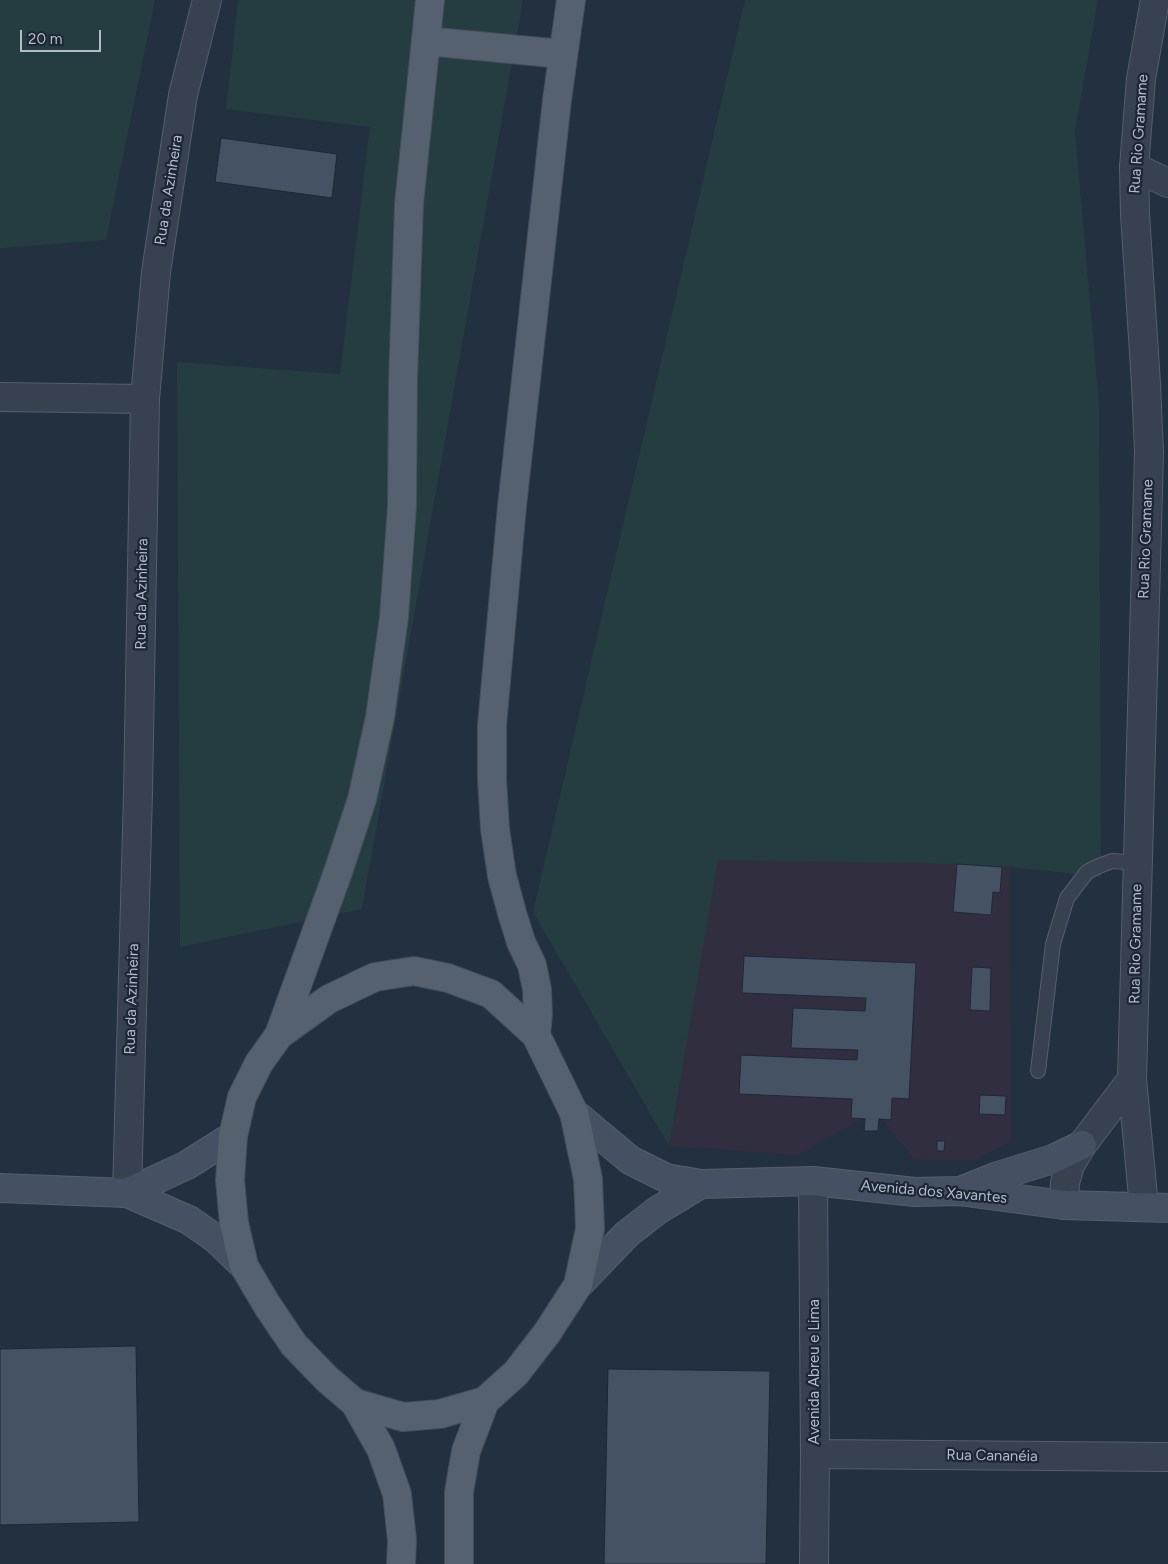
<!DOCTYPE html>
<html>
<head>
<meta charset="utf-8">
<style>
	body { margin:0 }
	#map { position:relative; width:1168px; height:1564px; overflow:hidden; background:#23303f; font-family:Figtree,sans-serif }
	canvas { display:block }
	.scale { position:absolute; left:20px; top:30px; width:81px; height:22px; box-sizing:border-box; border:2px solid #b3bcca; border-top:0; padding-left:6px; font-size:15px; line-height:18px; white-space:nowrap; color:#b3bcca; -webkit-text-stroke:4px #1c2634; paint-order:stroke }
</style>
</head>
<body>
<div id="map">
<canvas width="1168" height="1564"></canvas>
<div class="scale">20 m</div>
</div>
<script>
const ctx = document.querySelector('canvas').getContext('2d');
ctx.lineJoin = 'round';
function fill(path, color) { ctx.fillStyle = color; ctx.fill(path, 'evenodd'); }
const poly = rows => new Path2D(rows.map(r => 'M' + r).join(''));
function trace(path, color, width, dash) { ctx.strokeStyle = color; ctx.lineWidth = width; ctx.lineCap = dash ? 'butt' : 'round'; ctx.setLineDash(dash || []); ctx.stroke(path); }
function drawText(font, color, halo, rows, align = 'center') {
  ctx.font = font + ' Figtree,sans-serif'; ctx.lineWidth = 4.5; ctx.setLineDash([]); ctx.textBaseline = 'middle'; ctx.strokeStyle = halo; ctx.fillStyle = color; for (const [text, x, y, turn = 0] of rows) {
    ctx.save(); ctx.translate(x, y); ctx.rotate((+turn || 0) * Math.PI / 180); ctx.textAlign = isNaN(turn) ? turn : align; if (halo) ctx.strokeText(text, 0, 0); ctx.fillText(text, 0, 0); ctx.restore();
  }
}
const medical = poly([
	[717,860,957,864,1010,867,1011,1142,972,1161,914,1159,882,1119,879,1119,878,1131,864,1131,865,1119,862,1119,798,1155,669,1146]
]);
const green = poly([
	[0,0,155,0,106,240,0,248],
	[238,0,523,0,362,909,180,947,177,362,340,374,370,127,226,109],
	[745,0,1098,0,1075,131,1099,404,1101,877,1010,867,957,864,718,860,669,1146,533,912]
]);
const building = poly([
	[221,138,337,154,332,198,215,182,221,138],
	[957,864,1002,867,1000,893,993,892,991,915,953,912,957,864],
	[744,956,916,963,909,1099,892,1098,891,1120,879,1119,878,1131,864,1131,865,1119,851,1118,852,1099,739,1094,741,1055,857,1060,858,1050,791,1048,793,1008,865,1011,866,998,742,993,744,956],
	[972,967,991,968,990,1011,970,1010,972,967],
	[980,1095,1006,1096,1005,1115,979,1114,980,1095],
	[937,1141,945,1141,944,1151,937,1151,937,1141],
	[136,1346,139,1522,0,1525,0,1349,136,1346],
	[608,1369,770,1371,766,1564,604,1564,608,1369]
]);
const service = poly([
	[1038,1071,1053,944,1067,898,1087,872,1099,866,1112,861,1138,863]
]);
const minor = poly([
	[1134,167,1168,183],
	[0,397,145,399],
	[813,1181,815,1454,814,1564],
	[815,1454,1168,1457]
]);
const tertiary = poly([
	[127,1193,138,793,145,399,156,272,183,95,207,0],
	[1064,1205,1065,1183,1070,1165,1082,1145,1132,1079],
	[1144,1207,1132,1079,1149,452,1146,384,1135,214,1134,167,1141,79,1155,0]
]);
const secondary = poly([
	[574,1113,630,1160,666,1178,701,1184,813,1181,915,1192,959,1191,1064,1205,1168,1208],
	[0,1188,127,1193,189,1220,216,1239,244,1266],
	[963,1190,998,1176,1053,1159,1082,1145],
	[127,1193,187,1165,233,1136],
	[578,1285,627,1234,658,1210,701,1184]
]);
const primary = poly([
	[426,41,562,54],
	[414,971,448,978,491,994,536,1035,574,1113,588,1179,590,1229,578,1285,547,1333,516,1373,485,1401,440,1414,403,1417,355,1403,327,1379,294,1345,267,1305,244,1266,234,1223,230,1180,233,1136,242,1097,259,1063,279,1035,329,999,375,977,414,971],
	[279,1035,338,872,362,799,380,717,394,617,402,506,403,380,409,204,430,0],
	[536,1035,538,1014,537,989,532,965,521,942,512,913,502,876,495,829,492,779,492,725,512,506,557,100,571,0],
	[355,1403,381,1449,397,1494,402,1540,401,1564],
	[459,1564,459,1492,466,1451,485,1401]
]);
const streetNames = [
	["Rua Rio Gramame",1139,134,-86],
	["Rua da Azinheira",169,190,-81],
	["Rua Rio Gramame",1146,539,-88],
	["Rua da Azinheira",142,594,-89],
	["Rua Rio Gramame",1136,944,-89],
	["Rua da Azinheira",132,999,-88],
	["Avenida dos Xavantes",934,1192,5],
	["Avenida Abreu e Lima",815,1372,-90],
	["Rua Cananéia",992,1456,1]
];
fill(medical, '#312f3f');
fill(green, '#253d40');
fill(building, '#445263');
trace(building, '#1e2836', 1);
trace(service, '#555f6d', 16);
trace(minor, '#555f6d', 30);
trace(tertiary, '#555f6d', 30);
trace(secondary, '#555f6d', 30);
trace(primary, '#434d5b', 30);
trace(service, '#37414f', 14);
trace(minor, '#37414f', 28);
trace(tertiary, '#37414f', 28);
trace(secondary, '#455162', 28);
trace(primary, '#55616f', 28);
drawText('15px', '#b3bcca', '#1c2634', streetNames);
</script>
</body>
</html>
